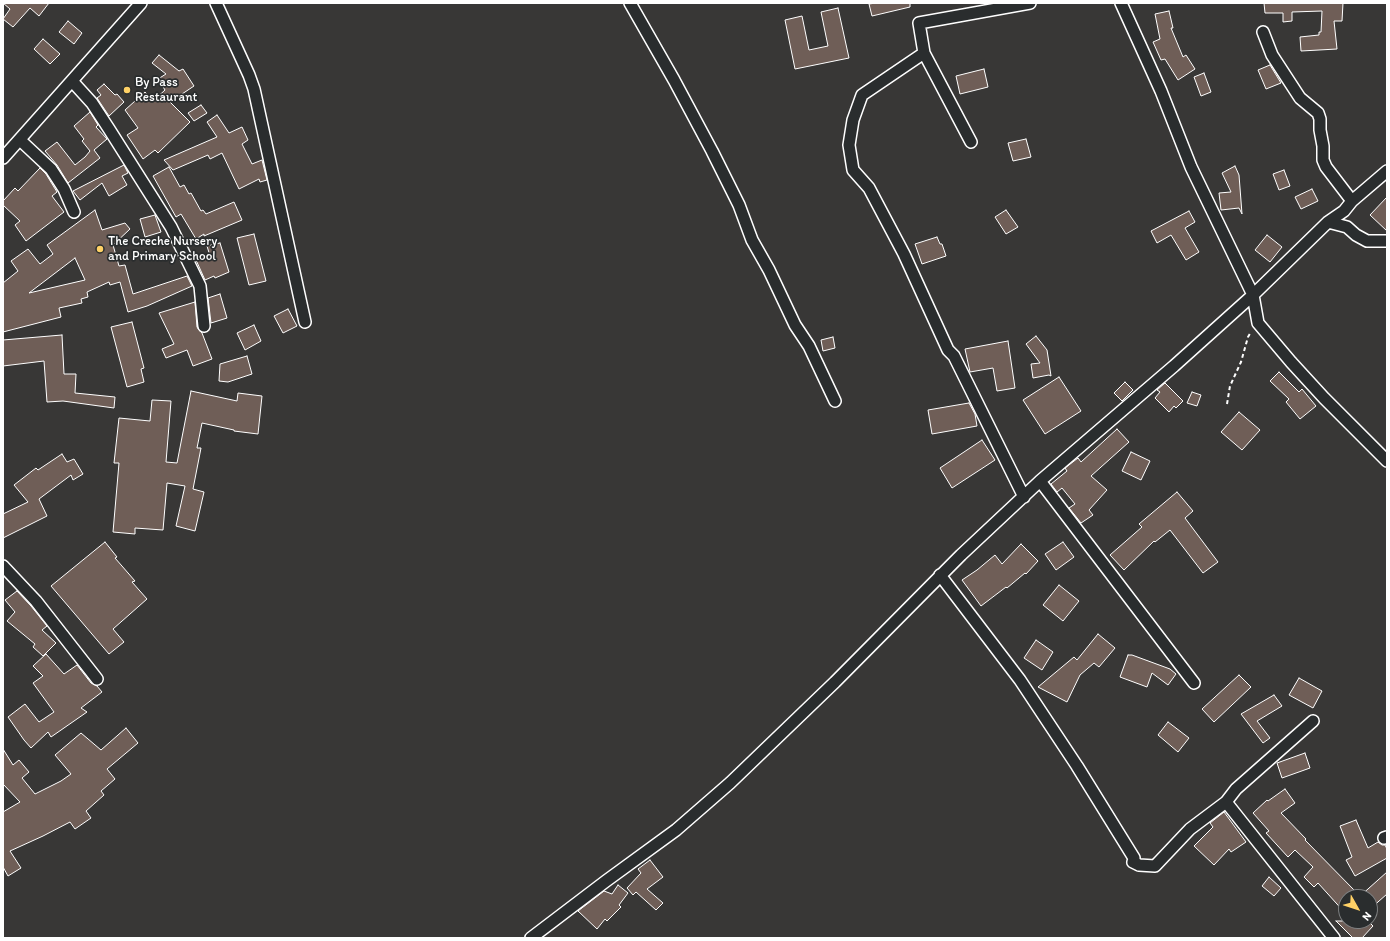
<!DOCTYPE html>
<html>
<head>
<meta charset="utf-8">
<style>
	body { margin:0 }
	#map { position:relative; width:1390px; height:941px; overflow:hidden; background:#383736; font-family:Itim,sans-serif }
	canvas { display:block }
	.frame { position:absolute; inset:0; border:4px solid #fff; pointer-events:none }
	.north { position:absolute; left:1338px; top:889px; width:40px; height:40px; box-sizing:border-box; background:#2a2d2e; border:1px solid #7f8182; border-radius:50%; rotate:129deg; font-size:11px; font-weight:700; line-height:16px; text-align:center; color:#fff }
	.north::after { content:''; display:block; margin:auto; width:14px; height:18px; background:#ffd166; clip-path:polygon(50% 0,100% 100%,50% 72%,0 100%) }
</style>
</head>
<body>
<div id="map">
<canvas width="1390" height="941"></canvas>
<div class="frame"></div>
<div class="north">N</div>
</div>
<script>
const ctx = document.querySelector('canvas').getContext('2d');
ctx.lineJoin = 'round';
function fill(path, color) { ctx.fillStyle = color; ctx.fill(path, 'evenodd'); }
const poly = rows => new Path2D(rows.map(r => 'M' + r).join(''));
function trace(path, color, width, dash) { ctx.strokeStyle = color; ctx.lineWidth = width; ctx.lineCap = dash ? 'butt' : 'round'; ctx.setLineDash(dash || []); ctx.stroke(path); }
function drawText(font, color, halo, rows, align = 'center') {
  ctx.font = font + ' Itim,sans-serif'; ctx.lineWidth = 3.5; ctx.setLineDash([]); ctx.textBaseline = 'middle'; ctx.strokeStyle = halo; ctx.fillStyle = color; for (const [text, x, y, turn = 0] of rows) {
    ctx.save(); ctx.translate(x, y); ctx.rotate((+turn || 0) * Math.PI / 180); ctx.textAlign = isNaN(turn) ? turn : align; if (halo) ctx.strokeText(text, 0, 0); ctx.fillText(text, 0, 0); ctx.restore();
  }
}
const building = poly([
	[3,3,49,3,39,16,30,8,13,27,3,19,10,9,3,3],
	[876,3,910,3,910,7,872,16,869,4,876,3],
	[1264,3,1343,3,1342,21,1334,21,1337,49,1301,51,1300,37,1319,35,1319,32,1321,32,1322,11,1292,12,1292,21,1283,22,1283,13,1265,13,1264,3],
	[838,8,849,58,795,69,785,20,802,16,809,50,828,46,821,12,838,8],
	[1169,11,1173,28,1171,28,1183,57,1186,55,1195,69,1178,80,1165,59,1161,60,1153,42,1160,39,1155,14,1169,11],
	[68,21,82,33,74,44,59,32,68,21],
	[43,39,60,54,50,64,34,49,43,39],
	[159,55,179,71,183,69,194,86,170,102,190,122,158,153,155,150,143,159,127,135,138,128,125,110,145,92,153,101,165,90,158,79,166,74,152,63,159,55],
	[1270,65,1281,83,1266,89,1258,70,1270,65],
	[984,69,988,87,960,94,956,76,984,69],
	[1204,73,1211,92,1201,96,1194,77,1204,73],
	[104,84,115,95,117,94,124,102,109,116,97,98,101,95,97,90,104,84],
	[201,105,207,113,194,121,188,113,201,105],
	[90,112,98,125,96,127,107,139,94,150,100,158,68,183,57,165,45,151,57,142,75,165,85,157,90,151,82,141,84,139,74,126,90,112],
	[217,115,229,133,242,127,248,140,242,144,252,164,262,160,267,180,260,182,259,179,239,189,222,153,210,159,208,155,173,170,164,160,217,137,207,122,217,115],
	[1026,139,1031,157,1013,161,1008,143,1026,139],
	[124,165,128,173,122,176,127,185,109,196,102,183,80,200,73,191,124,165],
	[1235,166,1239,175,1242,214,1239,208,1221,210,1219,193,1231,192,1222,173,1235,166],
	[169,167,180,187,184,185,189,194,191,193,201,211,203,210,206,214,234,202,242,220,204,236,204,234,196,239,181,214,176,217,153,176,169,167],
	[40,168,46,174,57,192,52,196,64,212,26,241,15,225,20,221,3,205,3,201,15,188,18,191,40,168],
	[1284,170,1290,186,1279,190,1273,174,1284,170],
	[1312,189,1318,201,1301,209,1295,197,1312,189],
	[1387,197,1387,231,1370,215,1387,197],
	[95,210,102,230,125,223,130,229,113,245,119,266,125,265,133,294,187,276,192,286,147,306,128,312,120,282,110,285,109,282,87,292,88,297,81,299,82,303,59,308,61,317,3,332,3,283,18,271,11,261,28,249,40,264,53,254,47,245,95,210],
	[75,258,85,280,29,293,75,258],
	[1006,210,1018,227,1006,234,995,217,1006,210],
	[1189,211,1195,222,1185,228,1199,252,1186,260,1171,235,1157,243,1151,231,1189,211],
	[155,215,161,232,145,237,140,219,155,215],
	[254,234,266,281,249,285,237,238,254,234],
	[1267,235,1282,247,1270,262,1255,250,1267,235],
	[937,237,940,244,942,244,946,256,922,264,915,244,937,237],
	[220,243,229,272,215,278,214,276,205,280,196,260,210,256,207,246,220,243],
	[220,294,227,318,211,323,208,298,220,294],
	[195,302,197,327,199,330,202,333,212,359,193,366,187,350,166,358,162,349,174,344,159,313,195,302],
	[288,309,297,326,283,333,274,316,288,309],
	[132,322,144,368,141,369,144,382,127,387,111,327,132,322],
	[254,325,261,341,245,350,237,333,254,325],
	[62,335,64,374,76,374,75,393,115,397,114,408,63,401,47,402,44,361,3,366,3,340,62,335],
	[1036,336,1047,350,1051,376,1049,375,1033,378,1031,364,1040,363,1026,344,1036,336],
	[833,337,835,348,823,351,821,340,833,337],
	[1008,341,1015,388,997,391,993,368,970,372,965,349,1008,341],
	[247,356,252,374,228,382,219,381,220,364,247,356],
	[1279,372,1299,392,1302,389,1316,406,1300,419,1286,402,1289,399,1270,381,1279,372],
	[1059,377,1081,411,1045,434,1023,400,1059,377],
	[1125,382,1133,390,1122,401,1114,393,1125,382],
	[1165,383,1183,401,1176,408,1174,406,1169,412,1155,398,1160,392,1157,390,1165,383],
	[191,391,237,401,238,393,262,396,258,434,234,431,234,430,202,423,197,448,201,448,193,489,204,492,195,531,176,526,185,486,167,483,163,530,135,528,135,534,113,532,119,463,114,463,119,418,150,421,152,400,171,401,166,462,177,463,191,391],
	[1192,392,1201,395,1197,406,1187,403,1192,392],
	[969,403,975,414,977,426,932,434,928,410,969,403],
	[1239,412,1260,430,1242,450,1221,432,1239,412],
	[1117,429,1129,442,1091,476,1107,490,1089,510,1093,515,1081,523,1069,508,1075,504,1062,488,1057,492,1051,484,1067,471,1065,468,1078,458,1081,462,1117,429],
	[982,440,995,460,952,488,940,468,982,440],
	[1131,452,1150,461,1141,480,1122,471,1131,452],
	[62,454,67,462,74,459,83,474,73,480,71,475,39,499,47,516,3,538,3,514,28,502,14,485,36,468,38,470,62,454],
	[1177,492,1193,511,1185,518,1218,562,1203,573,1170,530,1155,542,1154,541,1124,570,1110,555,1142,527,1139,524,1177,492],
	[105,542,117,557,115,558,135,581,132,582,147,599,113,629,124,642,109,654,51,586,105,542],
	[1063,542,1074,557,1056,570,1045,554,1063,542],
	[1021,544,1038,561,1026,574,1025,573,1007,588,1006,587,981,606,962,580,977,570,995,555,1002,564,1021,544],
	[1059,585,1079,601,1063,621,1043,605,1059,585],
	[17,591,31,606,47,626,42,630,56,643,43,656,33,647,35,644,7,621,15,612,5,600,17,591],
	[1098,634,1115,648,1099,667,1094,663,1080,675,1067,702,1038,687,1074,657,1077,660,1098,634],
	[1036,640,1053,652,1042,670,1024,658,1036,640],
	[46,654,64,674,77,665,91,683,97,686,102,692,81,708,87,712,51,737,48,732,31,748,24,740,8,717,25,704,39,722,54,712,33,683,43,676,33,666,46,654],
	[1128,655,1132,655,1170,669,1176,674,1168,685,1152,673,1147,687,1120,677,1128,655],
	[1239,675,1251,687,1214,722,1202,709,1239,675],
	[1299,678,1322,691,1313,708,1289,695,1299,678],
	[1274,695,1282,706,1257,721,1270,738,1263,743,1241,714,1274,695],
	[1168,722,1189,738,1178,752,1158,735,1168,722],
	[126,728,138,743,107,769,115,779,101,791,104,795,86,811,91,818,75,829,70,822,43,836,10,851,21,868,8,876,3,867,3,812,20,802,3,784,3,749,13,765,19,760,29,772,22,778,35,794,61,781,71,774,55,755,81,733,101,750,126,728],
	[1305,753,1310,768,1282,778,1277,763,1305,753],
	[1285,789,1295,803,1281,813,1306,839,1305,840,1355,891,1348,897,1346,897,1346,914,1318,883,1314,887,1304,877,1313,867,1295,850,1288,857,1266,833,1269,831,1253,813,1267,800,1268,801,1285,789],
	[1224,812,1246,842,1231,852,1229,849,1214,865,1194,846,1213,827,1210,823,1224,812],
	[1356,820,1368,848,1378,842,1382,845,1385,845,1387,849,1387,858,1355,876,1346,860,1352,857,1340,826,1356,820],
	[650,860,663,877,647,889,663,903,656,910,636,892,633,895,627,888,641,873,638,869,650,860],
	[1387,872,1387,894,1370,909,1370,897,1359,897,1387,872],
	[1269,877,1281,888,1274,896,1262,886,1269,877],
	[618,885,628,893,619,905,621,907,607,921,605,919,597,929,578,911,604,891,612,894,618,885],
	[1336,921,1368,921,1373,926,1362,938,1353,938,1336,921]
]);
const path = poly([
	[1227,404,1230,386,1241,362,1248,337,1251,332]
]);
const minor = poly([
	[216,3,249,75,254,89,305,322],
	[630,3,674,80,712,151,739,205,752,240,769,270,795,325,809,346,835,401],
	[1121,3,1161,91,1191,167,1253,295,1258,323,1291,362,1324,398,1387,461],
	[1263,32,1272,55,1300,98,1318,113,1320,119,1320,130,1323,146,1323,160,1326,167,1352,201],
	[924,53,862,95,853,120,849,145,853,170,869,188,904,254,948,350,954,356,1024,497],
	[72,81,92,103,109,129,171,227,200,286,204,326],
	[20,140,51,169,64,189,74,212],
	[971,142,924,53,919,23,1030,3],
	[3,158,141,3],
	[1328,222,1347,227,1356,235,1367,241,1387,241],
	[1040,481,1194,683],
	[3,566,36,601,97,679],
	[940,575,1020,680,1077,766,1134,858,1133,862,1139,865,1155,866,1190,829,1226,802,1236,789,1313,721],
	[1226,802,1334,938],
	[1384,838,1387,837],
	[531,938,606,881,676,830,730,783,835,682,961,555,1040,481,1174,366,1253,295,1328,222,1344,211,1352,201,1387,171]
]);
const markers = [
	[127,90,4,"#ffd166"],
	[100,249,4,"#ffd166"]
];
const poiNames = [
	["By Pass",135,83],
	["Restaurant",135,98],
	["The Creche Nursery",108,242],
	["and Primary School",108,257]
];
fill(building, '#6f5e57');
trace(building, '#fff', 1);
trace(minor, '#fff', 14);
trace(path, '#fff', 2, [4, 3]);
trace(minor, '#2a2d2e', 11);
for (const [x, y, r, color] of markers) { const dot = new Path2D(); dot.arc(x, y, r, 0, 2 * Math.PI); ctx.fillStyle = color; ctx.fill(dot); trace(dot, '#2a2d2e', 1.5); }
drawText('13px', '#fff', '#2a2d2e', poiNames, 'left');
</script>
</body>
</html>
